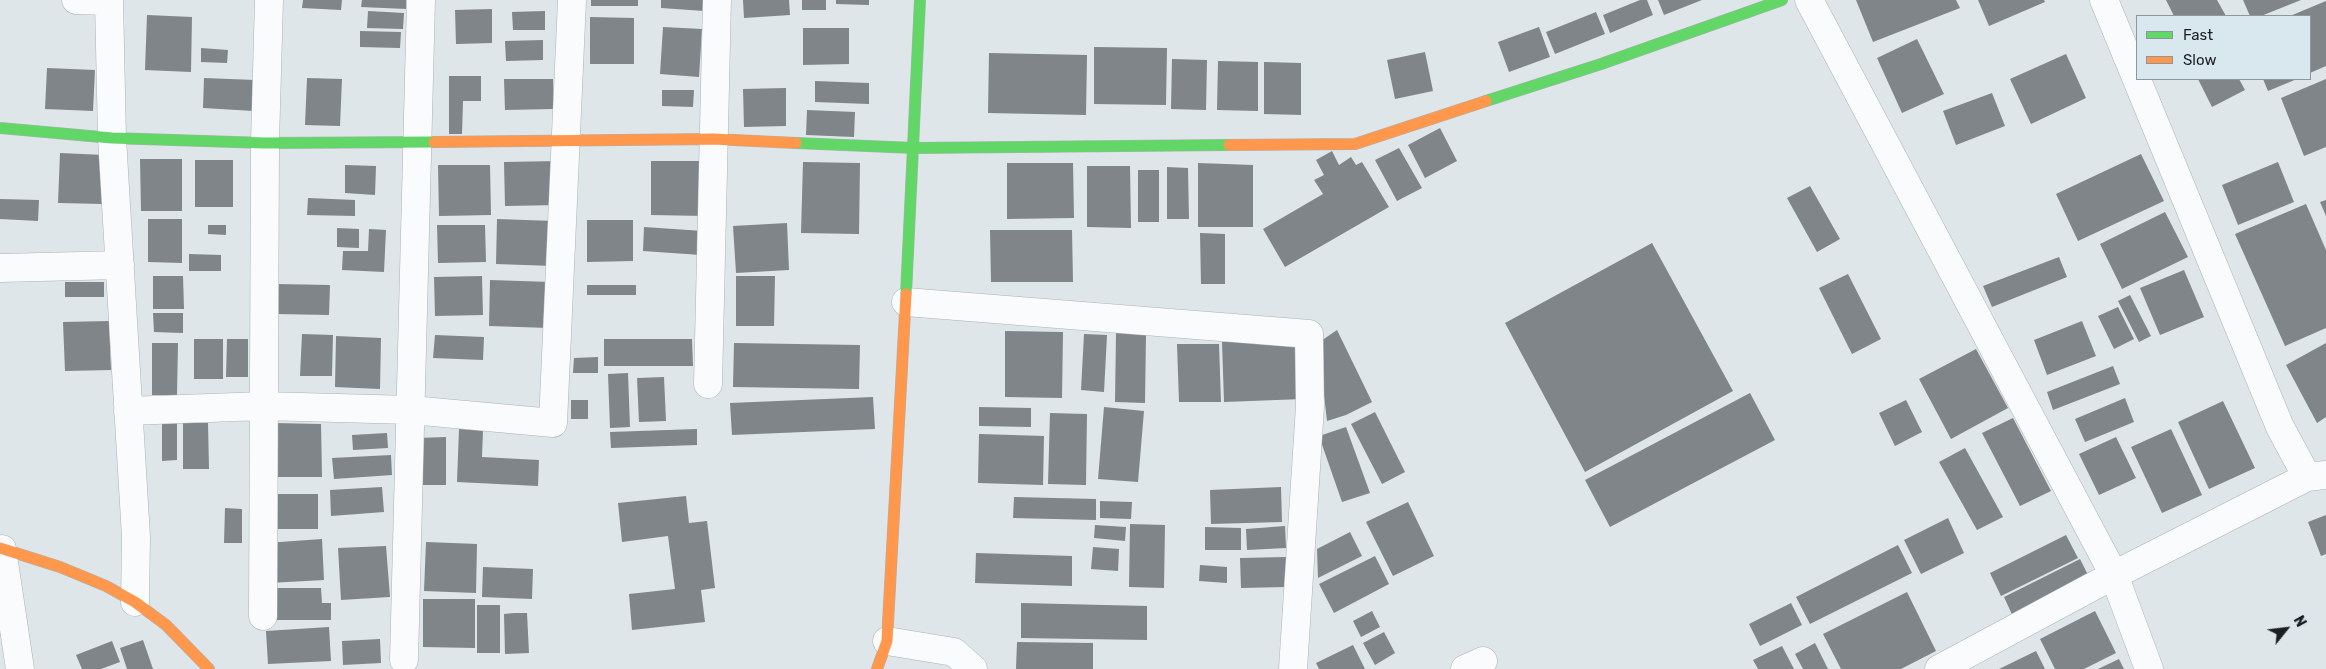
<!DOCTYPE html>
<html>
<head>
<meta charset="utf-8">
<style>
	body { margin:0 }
	#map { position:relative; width:2326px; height:669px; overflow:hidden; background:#dee6e9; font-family:Rubik,sans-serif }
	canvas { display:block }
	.legend { position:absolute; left:2136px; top:15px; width:175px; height:65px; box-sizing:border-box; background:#d9e7ee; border:1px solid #8d979c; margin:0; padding:6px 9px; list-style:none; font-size:15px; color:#1a1f21 }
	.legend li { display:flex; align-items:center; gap:10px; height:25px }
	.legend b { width:25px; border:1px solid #8d979c }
	.north { position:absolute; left:2261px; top:604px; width:50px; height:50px; -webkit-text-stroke:4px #d9e7ee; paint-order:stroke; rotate:61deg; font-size:14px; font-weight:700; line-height:20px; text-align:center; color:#1a1f21 }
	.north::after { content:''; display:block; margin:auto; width:18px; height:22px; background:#1a1f21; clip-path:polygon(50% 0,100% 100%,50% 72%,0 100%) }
</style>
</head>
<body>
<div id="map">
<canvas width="2326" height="669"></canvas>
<ul class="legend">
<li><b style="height:6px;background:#63d668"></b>Fast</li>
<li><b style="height:6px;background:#ff974d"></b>Slow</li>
</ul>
<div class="north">N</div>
</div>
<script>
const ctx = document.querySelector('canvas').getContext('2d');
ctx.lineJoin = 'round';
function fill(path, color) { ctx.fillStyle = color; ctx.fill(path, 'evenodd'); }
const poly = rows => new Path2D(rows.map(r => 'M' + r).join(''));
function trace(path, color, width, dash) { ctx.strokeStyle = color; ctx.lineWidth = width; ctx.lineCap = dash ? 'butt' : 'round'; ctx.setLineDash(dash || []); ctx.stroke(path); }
const building = poly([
	[303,0,342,0,341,10,302,8],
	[362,0,406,0,406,9,361,7],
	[591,0,638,0,638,6,591,6],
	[661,0,704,0,704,11,661,8],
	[743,0,789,0,790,15,744,18],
	[802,0,826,0,826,10,802,10],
	[836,0,869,0,869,5,836,4],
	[1640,0,1647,0,1653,15,1610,33,1603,15],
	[1658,0,1702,0,1664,15],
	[1856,0,1956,0,1960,8,1873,42],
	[1978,0,2044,0,2045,2,1989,26],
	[2166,0,2217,0,2226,16,2174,16],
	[2243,0,2301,0,2261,16,2250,16],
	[2326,1,2326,66,2310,73,2310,16,2290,16],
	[492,9,492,43,456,44,455,10],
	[368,11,404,13,403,29,367,28],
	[545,11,545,30,513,30,512,12],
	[1596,12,1605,34,1555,54,1546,32],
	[147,15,192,17,191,72,145,70],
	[590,17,634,18,634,64,590,64],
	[663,27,702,29,699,77,660,74],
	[1539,27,1550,57,1509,72,1498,42],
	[803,28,849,28,849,64,803,65],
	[360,31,401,32,400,48,360,47],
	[1917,39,1944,94,1902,113,1877,58],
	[543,40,543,60,506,61,505,41],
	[1094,47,1167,48,1166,105,1094,104],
	[201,48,228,50,227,63,201,62],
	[1425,52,1433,91,1395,99,1387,60],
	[989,53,1087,55,1086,115,988,113],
	[2066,54,2086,98,2031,124,2010,79],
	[1172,59,1207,60,1206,110,1171,109],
	[1218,61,1258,62,1258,111,1217,110],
	[1264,62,1301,63,1301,115,1264,114],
	[47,68,95,70,93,111,45,109],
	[449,76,481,76,481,101,463,101,462,134,449,134],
	[204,78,255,80,254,111,203,108],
	[307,78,342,79,340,126,305,125],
	[504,79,553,79,554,109,505,110],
	[2198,79,2239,79,2245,90,2212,107],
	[2263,79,2297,79,2268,91],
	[2326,79,2326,147,2304,156,2281,98],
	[815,81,869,83,869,104,815,102],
	[786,88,786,126,744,127,743,89],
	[662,90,694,90,693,107,662,106],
	[1992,93,2005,126,1956,145,1943,111],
	[807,110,855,112,854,137,806,135],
	[1440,128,1457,161,1425,178,1408,145],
	[1399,148,1422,188,1397,201,1375,160],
	[1332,151,1339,165,1351,157,1356,165,1362,162,1389,207,1285,267,1263,229,1323,194,1314,180,1324,175,1316,160],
	[60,153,105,155,103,204,58,203],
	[2141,154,2164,201,2078,241,2056,194],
	[140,159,182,159,182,211,141,211],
	[195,160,233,160,233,207,195,207],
	[558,161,559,205,505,206,504,162],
	[651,161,705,161,706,216,651,215],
	[803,162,860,163,859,234,801,233],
	[2278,162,2294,202,2238,225,2222,185],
	[1007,163,1073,163,1074,218,1007,219],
	[1198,163,1253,165,1253,227,1198,227],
	[345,165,376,166,375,195,345,193],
	[438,165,490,165,491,215,439,216],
	[1087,166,1130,166,1131,228,1087,227],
	[1167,167,1188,168,1189,219,1167,219],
	[1138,170,1159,170,1159,222,1138,222],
	[1810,186,1840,239,1817,252,1787,198],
	[308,198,355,200,355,216,307,215],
	[0,199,39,200,38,221,0,219],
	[2326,200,2326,216,2320,202],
	[2306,204,2326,250,2326,328,2285,346,2235,234],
	[2165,212,2188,257,2122,289,2100,244],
	[148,219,182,219,182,263,148,262],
	[497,219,554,221,553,266,496,264],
	[587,220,633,220,633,261,587,262],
	[787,223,789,270,736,273,733,226],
	[208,225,226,225,226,235,208,234],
	[437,225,485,225,486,262,438,263],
	[644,227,703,231,701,255,643,251],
	[337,228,359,229,359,248,337,247],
	[369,229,386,230,384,272,342,270,343,251,368,251],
	[990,230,1072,230,1073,282,991,282],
	[1200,233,1225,234,1225,284,1201,284],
	[1652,243,1733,391,1585,472,1505,323],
	[189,254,221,255,221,271,189,271],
	[2059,257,2067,277,1992,307,1983,286],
	[2184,270,2204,317,2160,335,2140,288],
	[1848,274,1881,339,1852,354,1819,288],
	[153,276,183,276,184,309,153,309],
	[482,276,483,315,435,316,434,277],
	[736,276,775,276,774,326,736,326],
	[490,280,551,282,549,328,489,326],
	[65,282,104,282,104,297,65,297],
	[277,284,330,285,329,315,276,314],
	[587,285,636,285,636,295,587,295],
	[2130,295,2151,336,2139,342,2118,301],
	[2118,307,2134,339,2114,349,2098,316],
	[153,313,183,313,183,333,154,332],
	[109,321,111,370,65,371,63,322],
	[2082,321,2096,356,2047,375,2034,340],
	[1337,330,1372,402,1346,415,1327,421,1318,343],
	[1005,331,1063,332,1062,398,1005,397],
	[1116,333,1146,333,1145,403,1115,402],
	[302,334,333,335,332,376,300,376],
	[1084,334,1107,335,1104,392,1081,390],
	[435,335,484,337,483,360,433,358],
	[336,336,381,338,380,389,335,387],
	[194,339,223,339,223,379,194,379],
	[227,339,248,339,248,377,226,377],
	[604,339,692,339,693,366,604,366],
	[1302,340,1303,399,1224,402,1222,342],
	[152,343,178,343,177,395,152,395],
	[734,343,860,345,859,389,733,387],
	[2326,343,2326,417,2317,423,2286,365],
	[1177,344,1219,344,1221,402,1179,402],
	[1976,349,2008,408,1951,439,1919,379],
	[598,357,598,373,573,373,574,358],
	[2113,366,2120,384,2053,410,2047,392],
	[628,373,630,427,610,428,608,374],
	[664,377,666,421,639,422,637,378],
	[1750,393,1775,440,1610,527,1585,480],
	[873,397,875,429,732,435,730,403],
	[2125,398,2134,422,2085,442,2075,419],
	[571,400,588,400,588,419,571,419],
	[1906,400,1922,432,1895,446,1879,413],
	[2223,401,2255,468,2209,489,2178,422],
	[979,407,1031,408,1031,427,979,426],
	[1104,407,1144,411,1138,482,1098,479],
	[1375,412,1405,472,1382,484,1351,424],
	[1050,413,1087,414,1086,485,1048,484],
	[2013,418,2051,491,2020,506,1982,433],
	[162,421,177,421,177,460,162,461],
	[183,423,208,423,209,469,183,469],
	[274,423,321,424,322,477,274,477],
	[1346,427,1370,493,1342,502,1319,436],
	[459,429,483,430,482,457,539,460,538,486,457,482],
	[697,429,697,445,611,448,610,432],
	[2171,429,2202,495,2162,513,2131,447],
	[387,433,388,448,353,450,352,435],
	[979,434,1044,436,1043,485,978,483],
	[446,437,446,485,417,485,416,438],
	[2116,437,2136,478,2099,495,2079,454],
	[1965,448,2003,517,1977,530,1939,462],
	[391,455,392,475,334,479,332,458],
	[382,487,384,512,331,516,330,490],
	[1281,487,1282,522,1211,524,1210,490],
	[267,494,318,494,318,529,267,529],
	[686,496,689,523,707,521,715,588,701,590,705,622,632,630,629,594,675,589,668,536,622,542,618,503],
	[1014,497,1096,499,1096,520,1013,518],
	[1100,501,1132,502,1131,519,1100,518],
	[1408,502,1434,556,1393,576,1366,522],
	[225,508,242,509,242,543,224,543],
	[2326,515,2326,554,2321,556,2308,522],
	[1948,518,1964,553,1921,574,1904,540],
	[1130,524,1165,525,1164,588,1129,587],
	[1095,525,1126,527,1125,541,1094,538],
	[1285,526,1286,548,1247,550,1246,529],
	[1205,527,1241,528,1241,550,1205,550],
	[1350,532,1362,556,1318,578,1317,549],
	[2066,535,2078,558,2001,596,1990,573],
	[322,539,324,580,269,583,266,543],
	[426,542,477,544,476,593,424,591],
	[1898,545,1912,573,1810,624,1796,597],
	[386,546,390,597,341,600,338,548],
	[1093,547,1119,549,1118,571,1091,569],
	[976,553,1072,556,1072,586,975,583],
	[1375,556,1389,584,1334,613,1319,584],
	[1286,557,1286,587,1241,588,1240,558],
	[2080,559,2092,583,2015,621,2004,597],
	[1200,565,1227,567,1227,583,1199,581],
	[483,567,533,569,532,599,482,597],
	[269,588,321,588,322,603,331,603,331,620,269,620],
	[1907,592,1936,651,1901,669,1841,669,1823,634],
	[423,599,475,599,475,648,423,647],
	[1021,603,1147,606,1147,640,1021,638],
	[1791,603,1802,625,1760,646,1749,624],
	[477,605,500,605,500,653,477,653],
	[1372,611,1380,627,1361,637,1353,621],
	[2095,611,2116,653,2084,669,2055,669,2040,639],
	[514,613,527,613,529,653,505,654,504,614],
	[329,627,331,661,268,664,266,631],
	[1384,632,1395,653,1375,665,1363,643],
	[380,639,381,663,343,665,342,641],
	[143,640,153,669,127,669,120,648],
	[112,641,120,662,101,669,82,669,76,655],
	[1017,642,1093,643,1093,669,1016,669],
	[1815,643,1828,669,1803,669,1795,654],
	[1353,645,1365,669,1319,669,1316,663],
	[1782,646,1794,669,1758,669,1753,660],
	[2036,651,2045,669,1999,669],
	[2119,659,2124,669,2098,669]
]);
const street = poly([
	[76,0,108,1],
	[109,0,112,138,136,537,135,602],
	[1809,0,2114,575,2149,669],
	[2104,0,2280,427,2307,477,2326,475],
	[0,268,120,265],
	[906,302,1309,334,1310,406,1293,669],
	[708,384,717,0],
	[128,411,263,406,411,410,553,423,572,0],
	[2,549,20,669],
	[263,616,265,143,269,0],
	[887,641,954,652,973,669],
	[404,660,421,0],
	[1465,669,1483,661],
	[1939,669,2114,575,2307,477]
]);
const fast = poly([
	[1486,101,1601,64,1782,0],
	[0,128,112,138,265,143,434,142],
	[796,143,914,148,1229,145],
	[906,294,920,0]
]);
const slow = poly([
	[434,142,713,139,796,143],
	[1229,145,1355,144,1486,101],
	[0,548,60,567,106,586,135,602,166,625,209,669],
	[877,669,887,641,906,294]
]);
fill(building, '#7f8588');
trace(street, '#acb2b5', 29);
trace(fast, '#acb2b5', 12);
trace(slow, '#acb2b5', 12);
trace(street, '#fafbfc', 28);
trace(fast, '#63d668', 11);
trace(slow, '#ff974d', 11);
</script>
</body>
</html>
